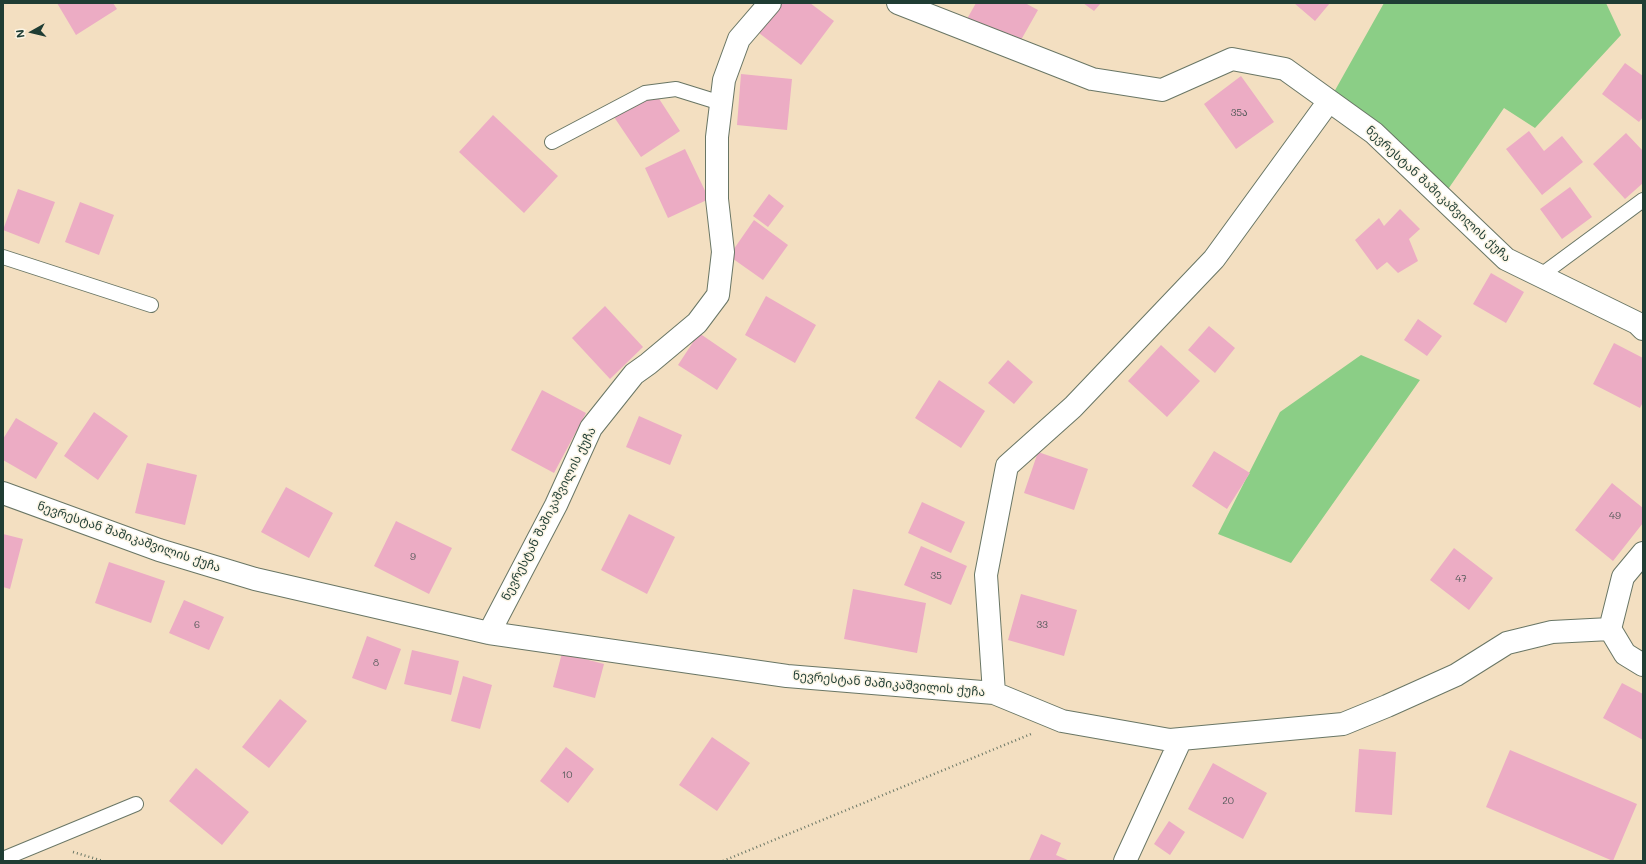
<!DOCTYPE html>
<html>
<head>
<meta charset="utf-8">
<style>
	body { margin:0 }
	#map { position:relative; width:1646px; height:864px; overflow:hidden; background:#f3dfc1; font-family:Mali,sans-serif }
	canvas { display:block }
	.frame { position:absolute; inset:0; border:4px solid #1f3d34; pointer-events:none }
	.north { position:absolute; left:12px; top:12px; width:40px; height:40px; -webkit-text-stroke:3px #fcf5e5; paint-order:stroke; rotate:262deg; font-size:11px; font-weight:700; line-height:16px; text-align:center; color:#1f3d34 }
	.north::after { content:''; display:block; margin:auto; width:14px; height:18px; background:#1f3d34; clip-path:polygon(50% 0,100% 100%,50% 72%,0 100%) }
</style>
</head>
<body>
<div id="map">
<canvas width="1646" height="864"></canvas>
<div class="frame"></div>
<div class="north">N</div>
</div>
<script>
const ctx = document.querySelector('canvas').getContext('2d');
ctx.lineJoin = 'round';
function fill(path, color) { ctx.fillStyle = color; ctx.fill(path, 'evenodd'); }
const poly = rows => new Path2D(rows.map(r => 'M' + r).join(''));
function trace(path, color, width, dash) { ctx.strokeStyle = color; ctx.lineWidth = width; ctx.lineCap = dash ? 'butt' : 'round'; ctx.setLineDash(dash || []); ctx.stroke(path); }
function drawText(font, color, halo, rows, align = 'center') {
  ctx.font = font + ' Mali,"Noto Sans Georgian",sans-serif'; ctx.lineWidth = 3; ctx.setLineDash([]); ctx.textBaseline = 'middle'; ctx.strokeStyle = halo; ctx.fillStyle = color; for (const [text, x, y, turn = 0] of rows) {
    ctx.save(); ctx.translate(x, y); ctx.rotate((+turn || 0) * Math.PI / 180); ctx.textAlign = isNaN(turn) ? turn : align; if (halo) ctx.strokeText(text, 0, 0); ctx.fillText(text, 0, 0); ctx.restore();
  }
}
const green = poly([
	[1384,3,1606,3,1621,35,1535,128,1504,108,1442,198,1329,101],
	[1361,355,1420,380,1291,563,1218,534,1280,412]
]);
const building = poly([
	[57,3,113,3,117,9,76,35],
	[781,3,810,3,834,21,801,65,759,33],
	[976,3,1025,3,1038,10,1017,47,967,19],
	[1083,3,1101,3,1094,11],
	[1294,3,1330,3,1315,21],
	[1625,63,1643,76,1643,117,1639,122,1602,94],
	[741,74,792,79,787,130,737,125],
	[1241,76,1274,122,1236,149,1204,104],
	[654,91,680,131,641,157,614,117],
	[493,115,558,176,524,213,459,152],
	[1529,131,1544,151,1562,136,1583,162,1542,195,1506,149],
	[1626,133,1643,151,1643,183,1625,199,1593,164],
	[685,149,709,199,668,218,645,168],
	[1570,187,1592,217,1562,239,1540,209],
	[18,189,55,202,39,244,3,230],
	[769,194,784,206,768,227,753,216],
	[80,202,114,215,99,255,65,242],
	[1400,209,1420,229,1409,239,1418,261,1398,273,1387,262,1377,270,1355,240,1379,218,1384,226],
	[754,220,788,245,763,280,729,256],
	[1491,273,1524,292,1506,323,1473,304],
	[766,296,816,325,795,363,745,335],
	[605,306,643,347,610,379,572,338],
	[1418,319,1442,336,1427,356,1404,340],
	[1209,326,1235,348,1215,373,1188,350],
	[699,333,737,359,717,390,678,365],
	[1614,343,1643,358,1643,402,1640,408,1593,384],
	[1161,345,1200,381,1167,417,1128,381],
	[1008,360,1033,382,1014,404,988,383],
	[939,380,985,411,961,448,915,418],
	[542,390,586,413,554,473,511,450],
	[94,412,128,436,98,480,64,456],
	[639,416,682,435,670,465,626,447],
	[16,418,58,443,36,479,3,460,3,439],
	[1214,451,1250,473,1227,509,1192,486],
	[1038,452,1088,469,1074,510,1024,493],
	[147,463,197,475,185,525,135,513],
	[1612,483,1643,508,1643,523,1613,561,1575,530],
	[286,487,333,513,309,558,261,532],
	[922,502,965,522,951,553,908,533],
	[629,514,675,537,647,594,601,570],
	[396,521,452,548,429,594,374,566],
	[3,534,23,539,10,589,3,587],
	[921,546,967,566,951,605,904,585],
	[1454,548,1493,578,1469,610,1430,580],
	[109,562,165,581,151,623,95,603],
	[853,589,926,603,917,653,844,639],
	[1021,594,1077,610,1064,656,1008,640],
	[184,600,224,617,209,650,169,633],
	[367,636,401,649,386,690,352,678],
	[412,650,459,661,451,695,404,684],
	[562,653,604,664,595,698,553,687],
	[463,676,492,685,480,729,451,721],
	[1622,683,1643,694,1643,740,1603,718],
	[280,699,307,721,269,768,242,747],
	[712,737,750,763,717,811,679,785],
	[566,747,594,769,568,803,540,781],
	[1359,749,1396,752,1392,815,1355,812],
	[1510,750,1637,804,1613,861,1486,807],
	[1213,763,1267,793,1243,839,1188,809],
	[196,768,249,812,222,845,169,801],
	[1169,821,1185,832,1170,855,1154,844],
	[1041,834,1061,843,1056,855,1070,861,1029,861]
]);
const path = poly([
	[73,852,103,861],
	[723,861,1031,734]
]);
const lane = poly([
	[552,142,645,93,676,89,721,103],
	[3,257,151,305],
	[1540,276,1643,200],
	[3,859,136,804]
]);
const street = poly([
	[898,3,1092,79,1162,90,1232,59,1285,69,1374,133,1506,259,1637,323,1643,329],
	[3,493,159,550,255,579,489,633,787,676,994,693,1062,721,1170,740,1343,724,1387,706,1456,675,1507,643,1552,632,1610,629],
	[1610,629,1623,577,1643,553],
	[1610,629,1625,654,1643,665],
	[489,633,556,505,591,428,634,374,648,364,697,323,718,295,723,252,717,199,717,137,724,80,739,39,770,3],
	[994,693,986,575,1007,466,1073,407,1214,259,1329,101],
	[1125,861,1181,739]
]);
const numberNames = [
	["35ა",1239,113],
	["49",1615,516],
	["9",413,557],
	["35",936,576],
	["47",1461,579],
	["6",197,625],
	["33",1042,625],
	["8",376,663],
	["10",567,775],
	["20",1228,801]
];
const streetNames = [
	["ნევრესტან შაშიკაშვილის ქუჩა",1438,194,43],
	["ნევრესტან შაშიკაშვილის ქუჩა",549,514,-63],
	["ნევრესტან შაშიკაშვილის ქუჩა",129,537,19],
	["ნევრესტან შაშიკაშვილის ქუჩა",889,684,5]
];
fill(green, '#8bce86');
fill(building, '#ecacc4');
trace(lane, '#697665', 16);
trace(street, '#697665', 24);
trace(path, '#697665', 2.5, [1, 3]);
trace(lane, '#fff', 14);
trace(street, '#fff', 22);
drawText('10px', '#525958', null, numberNames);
drawText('12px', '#1f3d34', '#fcf5e5', streetNames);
</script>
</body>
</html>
